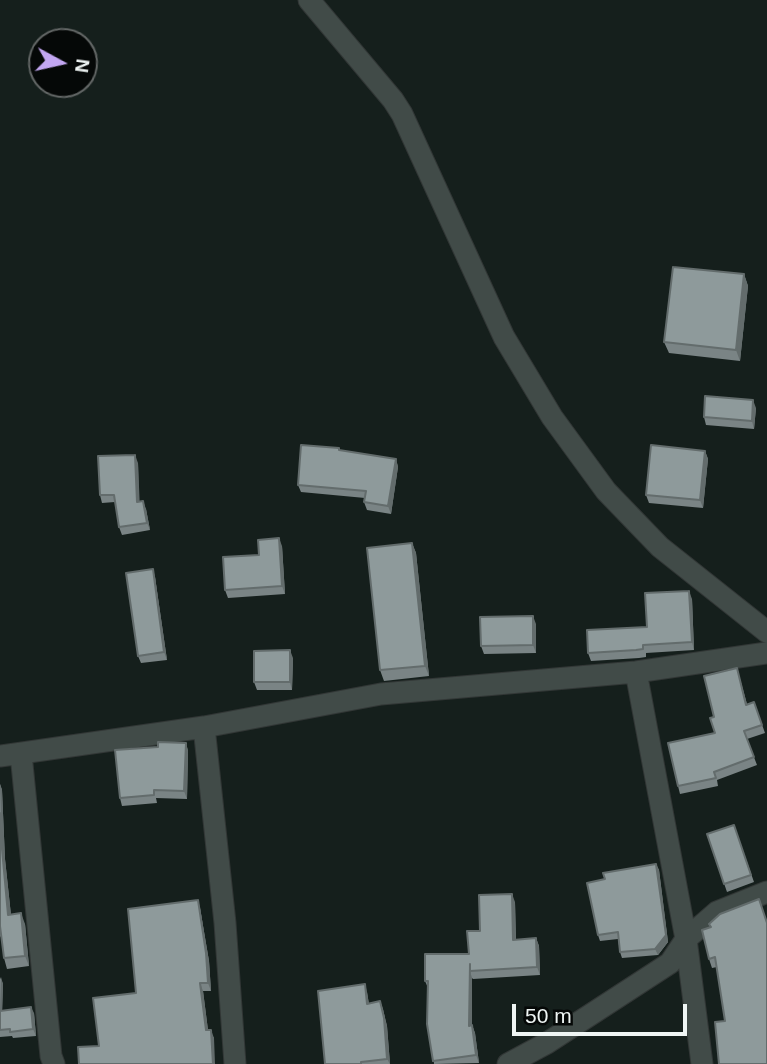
<!DOCTYPE html>
<html>
<head>
<meta charset="utf-8">
<style>
	body { margin:0 }
	#map { position:relative; width:767px; height:1064px; overflow:hidden; background:#151f1c; font-family:Helvetica,sans-serif }
	canvas { display:block }
	.north { position:absolute; left:28px; top:28px; width:70px; height:70px; box-sizing:border-box; background:#050807; border:2px solid #636766; border-radius:50%; rotate:98deg; font-size:19px; font-weight:700; line-height:28px; text-align:center; color:#eff5f4 }
	.north::after { content:''; display:block; margin:auto; width:24px; height:32px; background:#c3a7f2; clip-path:polygon(50% 0,100% 100%,50% 72%,0 100%) }
	.scale { position:absolute; left:512px; top:1004px; width:175px; height:32px; box-sizing:border-box; border:4px solid #eff5f4; border-top:0; padding-left:9px; font-size:21px; line-height:24px; white-space:nowrap; color:#eff5f4; -webkit-text-stroke:5px #050807; paint-order:stroke }
</style>
</head>
<body>
<div id="map">
<canvas width="767" height="1064"></canvas>
<div class="north">N</div>
<div class="scale">50 m</div>
</div>
<script>
const ctx = document.querySelector('canvas').getContext('2d');
ctx.lineJoin = 'round';
const poly = rows => new Path2D(rows.map(r => 'M' + r).join(''));
function trace(path, color, width, dash) { ctx.strokeStyle = color; ctx.lineWidth = width; ctx.lineCap = dash ? 'butt' : 'round'; ctx.setLineDash(dash || []); ctx.stroke(path); }
function fill(path, color) { ctx.fillStyle = color; ctx.fill(path, 'evenodd'); }
const street = poly([
	[309,0,393,100,402,114,504,337,552,417,606,491,660,547,767,632],
	[636,672,686,939,702,1064],
	[204,727,225,923,235,1064],
	[21,754,51,1056,54,1064],
	[0,756,204,727,381,694,636,672,767,653],
	[508,1064,547,1043,670,963,686,939,717,912,767,892]
]);
const wall = poly([
	[744,274,748,286,740,361,669,353,664,342],
	[756,408,754,429,706,425,704,417],
	[339,448,340,450,396,459,398,467,391,514,367,510,364,502,365,498,301,492,298,485],
	[705,451,708,459,703,508,649,503,646,495],
	[138,463,139,502,146,509,150,530,122,535,119,527,115,502,102,503,100,495],
	[412,543,416,553,429,676,384,681,380,670],
	[282,546,285,594,228,598,225,590,259,555],
	[155,577,167,660,141,663,138,656],
	[692,599,694,650,646,653,646,657,639,658,591,661,588,653,647,627],
	[536,624,536,653,484,654,481,646],
	[293,658,292,690,257,690,254,682],
	[737,668,747,704,754,702,765,733,747,739,757,765,717,780,718,786,680,794,678,786,715,733,714,717],
	[186,743,188,751,187,799,156,798,157,803,122,806,120,798,158,747],
	[0,784,2,790,5,859,11,915,25,924,29,966,7,969,4,958,1,936,0,937],
	[734,825,754,882,727,892,707,834],
	[656,864,659,870,668,942,658,955,622,958,620,952,618,939,600,941,598,935,605,879],
	[515,902,516,940,536,938,539,946,540,975,473,979,472,978,472,1025,475,1033,479,1063,434,1064,428,988,425,981,469,954,480,931],
	[200,908,209,961,211,991,203,991,208,1030,214,1038,99,1046],
	[720,914,725,1021,717,967,712,968,709,959],
	[0,977,3,984,2,1011,34,1013,36,1036,13,1038,12,1036,0,1037],
	[367,992,369,1004,380,1001,383,1009,387,1026,390,1064,325,1064]
]);
const shadedWall = poly([
	[744,274,748,286,740,361,736,350],
	[753,400,756,408,754,429,752,421],
	[705,451,708,459,703,508,700,500],
	[135,455,138,463,140,510,137,502],
	[396,459,398,467,391,514,388,506],
	[143,501,146,509,150,530,147,523],
	[279,538,282,546,285,594,282,586],
	[412,543,416,553,429,676,425,666],
	[153,569,155,577,167,660,164,652],
	[689,591,692,599,694,650,692,642],
	[533,616,536,624,536,653,533,645],
	[290,650,293,658,292,690,290,682],
	[186,743,188,751,187,799,184,791],
	[0,784,2,790,5,859,12,925,8,915,2,849],
	[656,864,659,870,668,942,658,955,655,949],
	[512,894,515,902,516,948,513,940],
	[198,900,200,908,209,961,211,991,208,983],
	[21,913,25,924,29,966,25,956],
	[536,938,539,946,540,975,537,967],
	[470,964,470,971,472,978,472,1034,469,1026],
	[1,977,3,984,2,1017,0,1011],
	[200,983,203,991,209,1038,206,1030],
	[365,984,367,992,370,1012,367,1004],
	[380,1001,387,1026,390,1064,387,1059],
	[31,1007,34,1013,36,1036,33,1029],
	[472,1025,475,1033,479,1063,476,1055],
	[211,1030,214,1038,215,1064,213,1064]
]);
const building = poly([
	[673,267,744,274,736,350,664,342,673,267],
	[705,396,753,400,752,421,704,417,705,396],
	[301,445,339,448,339,450,396,459,388,506,364,502,366,491,298,485,301,445],
	[651,445,705,451,700,500,646,495,651,445],
	[135,455,137,502,143,501,147,523,119,527,114,495,100,495,98,456,135,455],
	[279,538,282,586,225,590,223,557,259,555,258,540,279,538],
	[412,543,425,666,380,670,367,548,412,543],
	[153,569,164,652,138,656,126,573,153,569],
	[689,591,692,642,643,645,643,649,636,650,588,653,587,630,647,627,645,593,689,591],
	[533,616,533,645,481,646,480,617,533,616],
	[290,650,290,682,254,682,254,651,290,650],
	[737,668,746,705,754,702,762,725,744,731,754,757,714,772,716,778,678,786,668,743,715,733,710,718,714,717,704,676,737,668],
	[158,742,186,743,184,791,154,790,154,795,120,798,115,750,158,747,158,742],
	[0,813,2,849,8,915,21,913,25,956,4,958,0,926,0,813],
	[734,825,751,875,724,884,707,834,734,825],
	[656,864,666,935,655,949,620,952,618,932,598,935,587,883,605,879,603,873,656,864],
	[512,894,513,940,536,938,537,967,470,971,470,964,469,1026,472,1025,476,1055,433,1061,427,1024,428,981,425,981,425,954,469,954,467,931,480,931,479,895,512,894],
	[759,899,767,923,767,1064,719,1064,715,1022,725,1021,715,957,709,959,702,930,711,927,709,924,720,914,759,899],
	[198,900,206,953,208,983,200,983,206,1030,211,1030,213,1064,79,1064,78,1047,99,1046,93,998,136,993,128,909,198,900],
	[365,984,367,1004,380,1001,384,1018,387,1059,361,1062,361,1064,325,1064,318,991,365,984],
	[31,1007,33,1029,10,1032,10,1029,0,1030,0,1011,31,1007]
]);
trace(street, '#323736', 23);
trace(street, '#414b48', 21);
fill(wall, '#7a8485');
fill(shadedWall, '#636c6c');
fill(building, '#8e9a9b');
trace(building, '#636c6c', 2);
</script>
</body>
</html>
